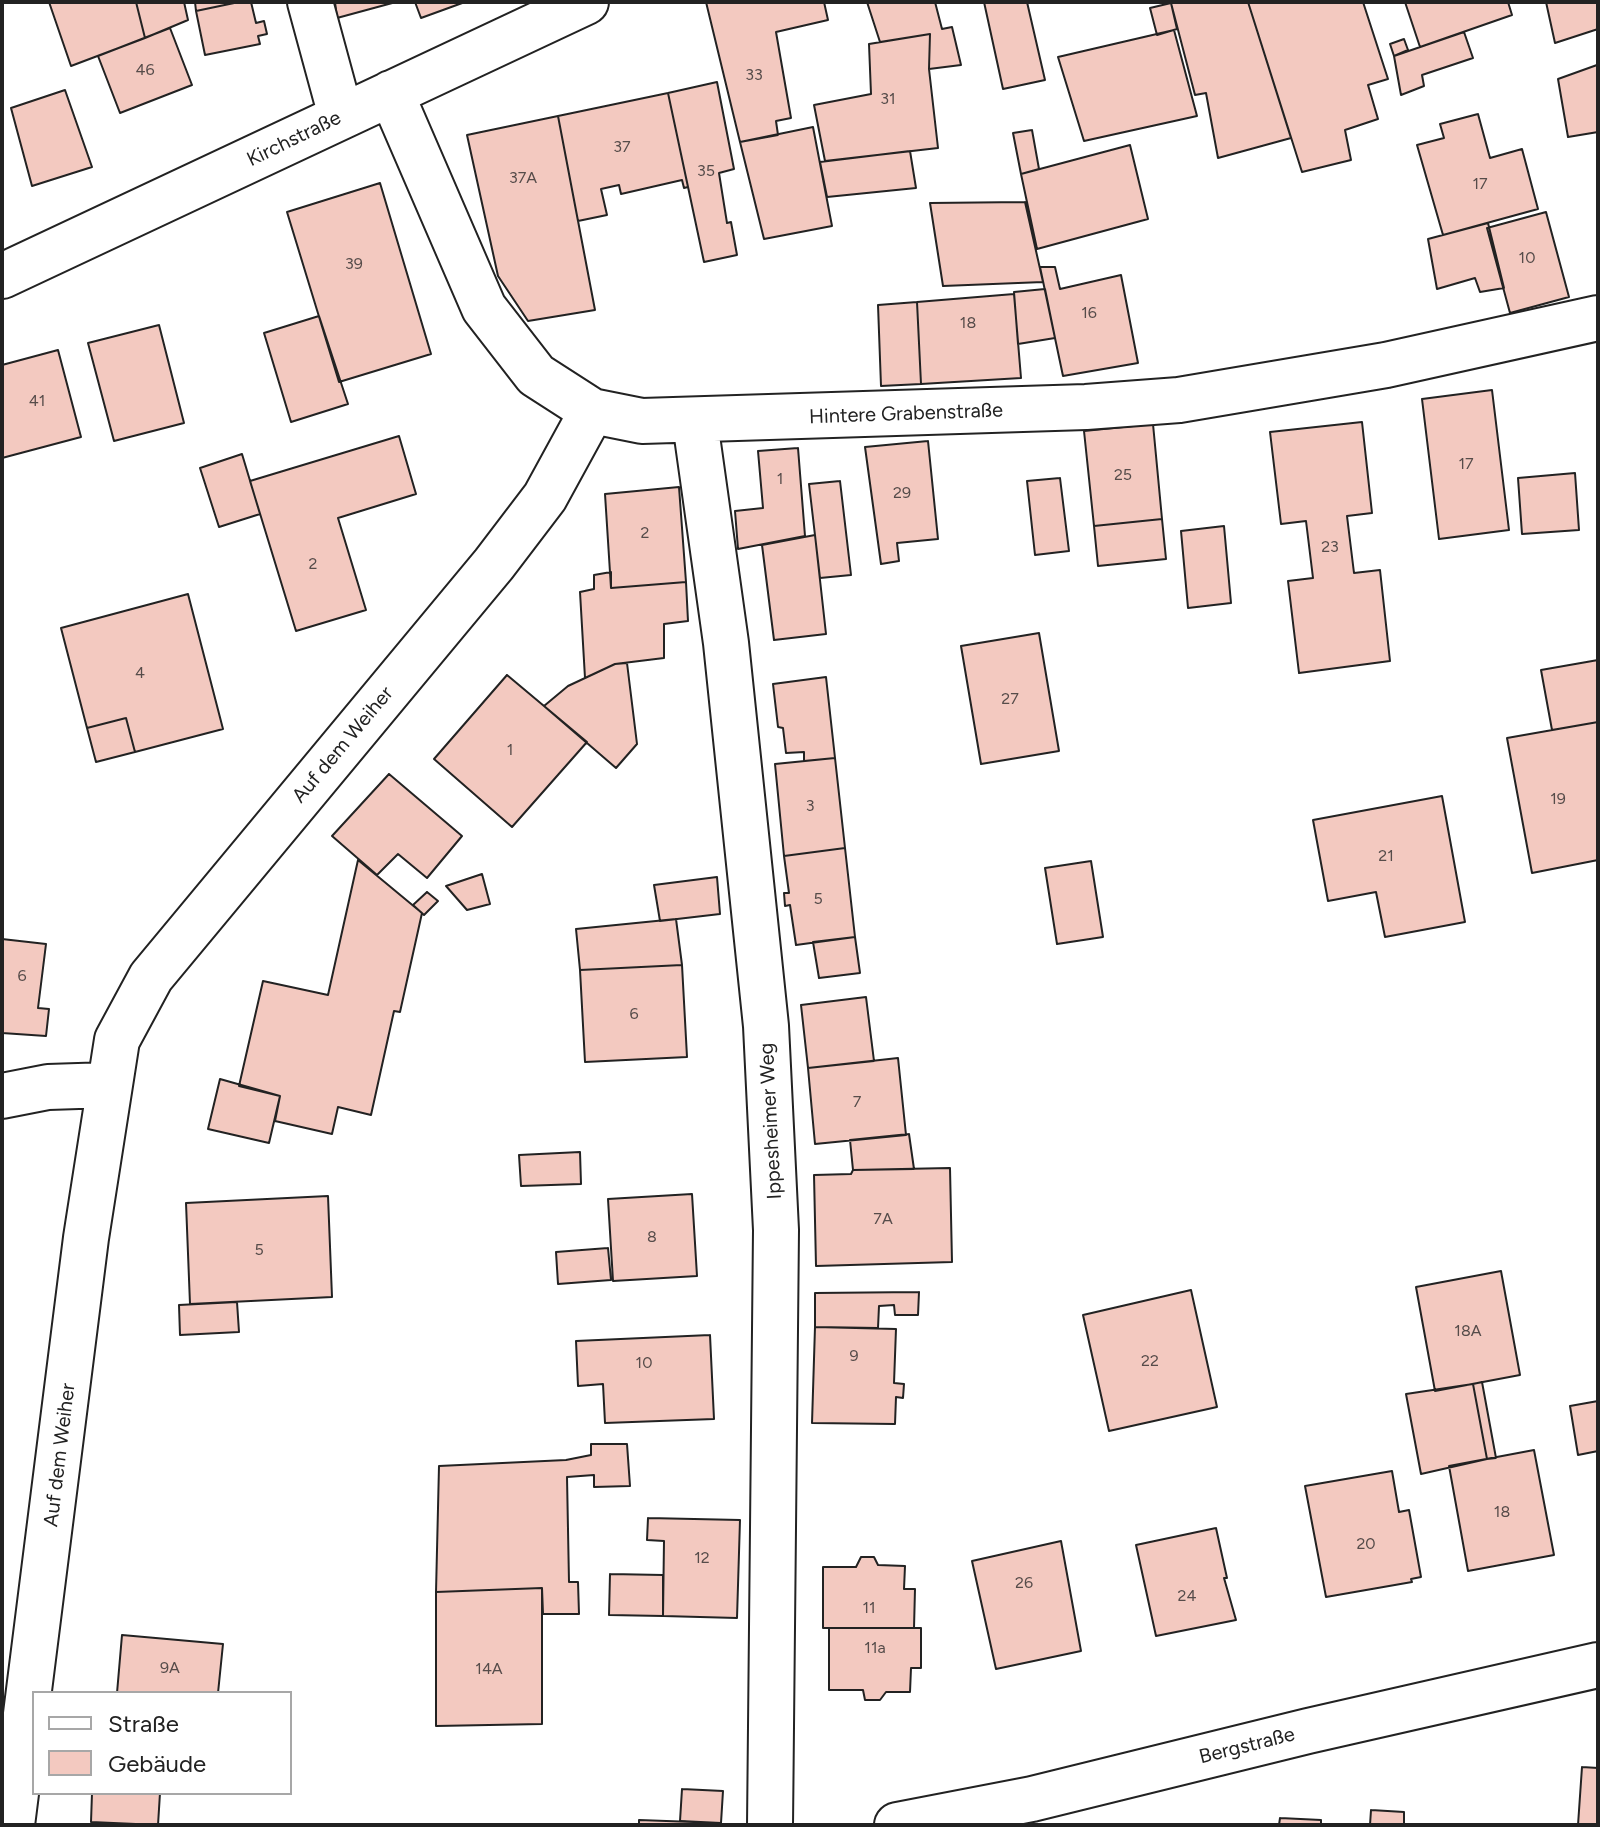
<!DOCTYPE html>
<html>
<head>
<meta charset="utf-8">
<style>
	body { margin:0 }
	#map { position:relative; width:1600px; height:1827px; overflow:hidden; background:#fff; font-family:Figtree,sans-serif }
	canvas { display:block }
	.frame { position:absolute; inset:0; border:4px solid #222; pointer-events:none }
	.legend { position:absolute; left:32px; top:1691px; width:260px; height:104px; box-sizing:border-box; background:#fff; border:2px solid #a7a7a7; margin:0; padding:10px 14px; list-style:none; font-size:24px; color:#222 }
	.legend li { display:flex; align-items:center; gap:16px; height:40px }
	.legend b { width:40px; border:2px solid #a7a7a7 }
</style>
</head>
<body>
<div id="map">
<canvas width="1600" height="1827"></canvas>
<div class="frame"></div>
<ul class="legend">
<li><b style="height:10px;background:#fff"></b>Straße</li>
<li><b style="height:22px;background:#f3c9c0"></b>Gebäude</li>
</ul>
</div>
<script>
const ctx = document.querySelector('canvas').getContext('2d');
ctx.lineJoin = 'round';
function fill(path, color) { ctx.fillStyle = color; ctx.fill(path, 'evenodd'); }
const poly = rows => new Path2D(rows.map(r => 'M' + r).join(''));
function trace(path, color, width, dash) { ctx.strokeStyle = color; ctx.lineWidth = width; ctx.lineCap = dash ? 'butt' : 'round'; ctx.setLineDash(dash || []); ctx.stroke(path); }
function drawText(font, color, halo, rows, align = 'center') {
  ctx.font = font + ' Figtree,sans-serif'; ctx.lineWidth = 6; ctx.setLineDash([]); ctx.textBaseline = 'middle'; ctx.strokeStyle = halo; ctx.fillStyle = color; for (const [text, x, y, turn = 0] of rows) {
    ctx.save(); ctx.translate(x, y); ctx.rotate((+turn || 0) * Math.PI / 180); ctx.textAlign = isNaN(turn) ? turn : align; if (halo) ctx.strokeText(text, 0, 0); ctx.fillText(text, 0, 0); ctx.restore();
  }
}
const building = poly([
	[49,2,136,2,145,38,71,66,49,2],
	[136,2,184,2,188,20,145,38,136,2],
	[195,2,239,2,196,11,195,2],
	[239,2,251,2,256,23,264,21,267,34,258,36,260,44,205,55,196,11,239,2],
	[335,2,396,2,337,18,335,2],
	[415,2,465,2,421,18,415,2],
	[706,2,824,2,828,20,776,32,791,118,776,121,778,135,740,142,706,2],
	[867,2,935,2,942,29,952,27,961,65,929,69,930,34,880,42,867,2],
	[984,2,1027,2,1045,80,1003,89,984,2],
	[1248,2,1291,138,1218,158,1206,93,1195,95,1171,3,1248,2],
	[1248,2,1363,2,1388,79,1368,85,1378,119,1345,130,1351,160,1302,172,1248,2],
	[1405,2,1508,2,1512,15,1420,47,1405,2],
	[1546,2,1598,2,1598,29,1555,43,1546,2],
	[1171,3,1177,29,1157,35,1150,8,1171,3],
	[170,28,192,85,120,113,98,56,170,28],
	[1174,30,1197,116,1084,141,1058,57,1174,30],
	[1464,32,1473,58,1422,75,1424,86,1401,95,1394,56,1464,32],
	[930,34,929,69,938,148,825,161,814,105,871,94,869,44,930,34],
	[1404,39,1408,50,1394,56,1390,44,1404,39],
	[1597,65,1598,132,1568,137,1558,79,1597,65],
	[717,82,734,169,719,173,727,223,731,222,737,255,704,262,668,93,717,82],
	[65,90,92,167,32,186,11,108,65,90],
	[668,93,688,187,684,188,682,180,621,194,619,185,601,189,607,215,578,221,558,116,668,93],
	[1478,114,1490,158,1522,149,1538,209,1443,235,1417,145,1444,138,1440,124,1478,114],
	[558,116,595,310,528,321,498,276,467,135,558,116],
	[813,127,832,226,764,239,740,142,813,127],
	[1032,130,1039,169,1021,174,1013,133,1032,130],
	[1130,145,1148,219,1037,249,1021,174,1130,145],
	[910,151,916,188,827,197,820,162,910,151],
	[380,183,431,354,339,382,287,212,380,183],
	[1025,202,1043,282,943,286,930,203,1025,202],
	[1546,212,1569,297,1510,313,1487,228,1546,212],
	[1488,223,1504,288,1480,292,1475,278,1437,289,1428,239,1488,223],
	[1040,267,1055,267,1060,289,1121,275,1138,363,1063,376,1040,267],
	[1045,289,1055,338,1018,344,1014,292,1045,289],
	[1014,294,1021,378,921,384,917,302,1014,294],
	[917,302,921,384,881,386,878,305,917,302],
	[319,316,348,404,291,422,264,333,319,316],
	[159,325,184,423,114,441,88,343,159,325],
	[58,350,81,437,2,458,2,365,58,350],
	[1492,390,1509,530,1439,539,1422,399,1492,390],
	[1362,422,1372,513,1347,516,1354,573,1380,570,1390,661,1299,673,1288,581,1313,578,1306,521,1281,524,1270,432,1362,422],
	[1153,424,1162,519,1094,526,1084,431,1153,424],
	[399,436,416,494,338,518,366,610,296,631,250,481,399,436],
	[928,441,938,539,897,543,899,561,881,564,865,447,928,441],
	[798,448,805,536,738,549,735,511,763,508,758,451,798,448],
	[242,454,260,514,219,527,200,468,242,454],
	[1575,473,1579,530,1522,534,1518,478,1575,473],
	[1060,478,1069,551,1035,555,1027,481,1060,478],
	[840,481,851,575,820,578,809,484,840,481],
	[679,487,686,582,611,588,605,494,679,487],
	[1162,519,1166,559,1098,566,1094,526,1162,519],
	[1224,526,1231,603,1188,608,1181,531,1224,526],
	[815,535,826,634,774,640,762,545,815,535],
	[611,572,611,588,686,582,688,621,664,624,664,658,615,664,585,678,580,592,594,589,594,575,611,572],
	[188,594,223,729,135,752,126,718,87,728,61,628,188,594],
	[1039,633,1059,751,981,764,961,646,1039,633],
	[1598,660,1598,722,1552,730,1541,670,1598,660],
	[627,663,637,744,616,768,544,706,568,686,615,664,627,663],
	[507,675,587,742,512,827,434,759,507,675],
	[826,677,835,758,804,761,804,752,786,753,783,728,778,727,773,684,826,677],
	[126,718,135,752,96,762,87,728,126,718],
	[1598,722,1598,860,1532,873,1507,738,1598,722],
	[835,758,845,848,784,856,775,764,835,758],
	[389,774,462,836,427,878,398,854,377,875,332,836,389,774],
	[1442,796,1465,922,1385,937,1376,892,1328,901,1313,820,1442,796],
	[845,848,855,937,796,945,790,905,785,906,784,893,789,893,784,856,845,848],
	[358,860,422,913,400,1012,394,1011,371,1115,338,1107,332,1134,275,1121,280,1096,239,1086,263,981,328,995,358,860],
	[1091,861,1103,937,1057,944,1045,868,1091,861],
	[482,874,490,904,467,910,446,886,482,874],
	[717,877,720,914,660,921,654,885,717,877],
	[427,892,438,901,424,915,413,905,427,892],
	[676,919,682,965,580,970,576,929,676,919],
	[855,937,860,973,819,978,813,942,855,937],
	[2,939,46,944,38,1008,49,1009,46,1036,2,1033,2,939],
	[682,965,687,1057,585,1062,580,970,682,965],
	[866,997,874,1061,808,1068,801,1005,866,997],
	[898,1058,906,1135,815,1144,808,1068,898,1058],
	[220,1079,280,1096,269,1143,208,1129,220,1079],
	[909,1134,914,1169,853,1170,850,1140,909,1134],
	[580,1152,581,1184,521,1186,519,1155,580,1152],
	[950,1168,952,1262,816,1266,814,1175,851,1174,853,1170,950,1168],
	[692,1194,697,1276,613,1281,608,1199,692,1194],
	[328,1196,332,1297,190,1304,186,1203,328,1196],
	[608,1248,611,1280,558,1284,556,1252,608,1248],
	[1501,1271,1520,1375,1435,1391,1416,1287,1501,1271],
	[1191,1290,1217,1407,1109,1431,1083,1315,1191,1290],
	[919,1292,918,1315,895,1315,894,1305,879,1306,878,1328,815,1327,815,1293,919,1292],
	[237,1302,239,1332,180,1335,179,1305,237,1302],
	[815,1327,896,1329,894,1383,904,1384,903,1398,896,1397,895,1424,812,1423,815,1327],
	[710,1335,714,1419,605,1423,603,1384,578,1386,576,1341,710,1335],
	[1482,1382,1496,1458,1487,1459,1473,1384,1482,1382],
	[1473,1384,1487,1459,1421,1474,1406,1394,1473,1384],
	[1598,1401,1598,1451,1578,1455,1570,1406,1598,1401],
	[591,1444,627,1444,630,1486,594,1487,594,1475,567,1477,569,1582,578,1582,579,1614,543,1614,542,1588,436,1592,439,1466,566,1460,591,1455,591,1444],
	[1534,1450,1554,1555,1468,1571,1449,1466,1534,1450],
	[1392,1471,1399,1512,1409,1510,1421,1577,1411,1579,1412,1582,1326,1597,1305,1486,1392,1471],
	[648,1518,740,1520,737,1618,663,1616,664,1541,647,1540,648,1518],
	[1216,1528,1227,1578,1224,1578,1236,1620,1156,1636,1136,1545,1216,1528],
	[1061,1541,1081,1651,996,1669,972,1561,1061,1541],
	[861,1557,874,1557,878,1565,905,1566,904,1589,915,1589,914,1628,823,1628,823,1567,856,1567,861,1557],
	[610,1574,663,1575,663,1616,609,1615,610,1574],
	[542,1588,542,1724,436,1726,436,1592,542,1588],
	[829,1628,921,1628,921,1668,911,1668,910,1692,886,1692,880,1700,865,1700,863,1690,829,1690,829,1628],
	[122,1635,223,1644,218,1693,117,1693,122,1635],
	[1582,1767,1598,1768,1598,1825,1578,1825,1582,1767],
	[682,1789,723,1791,721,1823,680,1821,682,1789],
	[92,1793,160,1793,158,1825,91,1822,92,1793],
	[1371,1810,1404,1812,1404,1824,1434,1825,1370,1825,1371,1810],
	[1280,1818,1321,1820,1321,1825,1279,1825,1280,1818],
	[639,1820,721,1823,721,1825,639,1825,639,1820]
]);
const minor = poly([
	[310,2,341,116],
	[391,93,484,308,536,375,592,411,642,421,1086,407,1179,400,1386,365,1598,318],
	[2,276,586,2],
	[695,422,726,643,766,1026,776,1230,770,1825],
	[2,1096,48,1087,109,1085],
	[12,1825,86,1238,117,1040,151,977,494,564,545,497,592,411],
	[897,1825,1032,1799,1308,1731,1598,1665]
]);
const numberNames = [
	["46",145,70],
	["33",754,75],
	["31",888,99],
	["37",622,147],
	["35",706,171],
	["37A",523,178],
	["17",1480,184],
	["10",1527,258],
	["39",354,264],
	["16",1089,313],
	["18",968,323],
	["41",37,401],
	["17",1466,464],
	["25",1123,475],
	["1",780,479],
	["29",902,493],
	["2",645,533],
	["23",1330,547],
	["2",313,564],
	["4",140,673],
	["27",1010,699],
	["1",510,750],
	["19",1558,799],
	["3",810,806],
	["21",1386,856],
	["5",818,899],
	["6",22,976],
	["6",634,1014],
	["7",857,1102],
	["7A",883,1219],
	["8",652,1237],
	["5",259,1250],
	["18A",1468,1331],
	["9",854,1356],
	["22",1150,1361],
	["10",644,1363],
	["18",1502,1512],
	["20",1366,1544],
	["12",702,1558],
	["26",1024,1583],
	["24",1187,1596],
	["11",869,1608],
	["11a",875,1648],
	["9A",170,1668],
	["14A",489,1669]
];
const streetNames = [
	["Kirchstraße",294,139,-26],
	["Hintere Grabenstraße",906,414,-2],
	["Auf dem Weiher",343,745,-50],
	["Ippesheimer Weg",771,1121,-93],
	["Auf dem Weiher",60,1455,-83],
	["Bergstraße",1247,1746,-14]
];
fill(building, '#f3c9c0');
trace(building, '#222', 2);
trace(minor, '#222', 48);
trace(minor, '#fff', 44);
drawText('16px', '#564c4a', null, numberNames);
drawText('20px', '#222', '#fff', streetNames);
</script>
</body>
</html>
